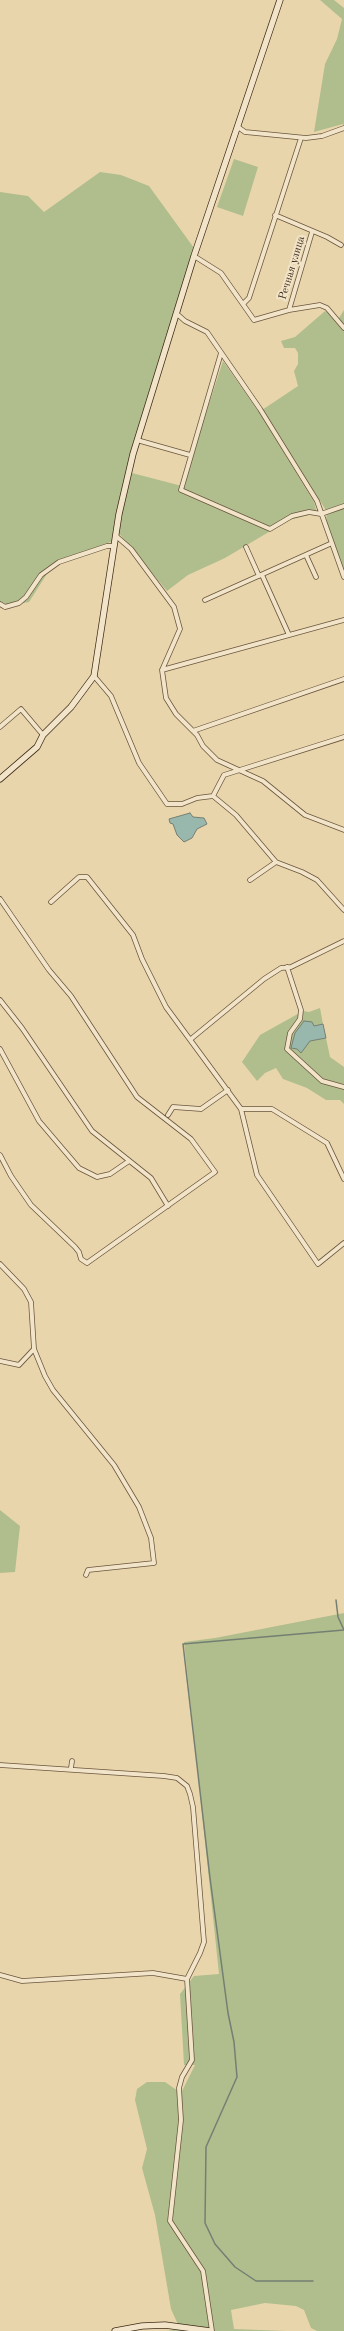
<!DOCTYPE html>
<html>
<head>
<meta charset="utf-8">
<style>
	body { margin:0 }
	canvas { display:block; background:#e9d5ab }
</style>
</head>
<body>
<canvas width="344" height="2331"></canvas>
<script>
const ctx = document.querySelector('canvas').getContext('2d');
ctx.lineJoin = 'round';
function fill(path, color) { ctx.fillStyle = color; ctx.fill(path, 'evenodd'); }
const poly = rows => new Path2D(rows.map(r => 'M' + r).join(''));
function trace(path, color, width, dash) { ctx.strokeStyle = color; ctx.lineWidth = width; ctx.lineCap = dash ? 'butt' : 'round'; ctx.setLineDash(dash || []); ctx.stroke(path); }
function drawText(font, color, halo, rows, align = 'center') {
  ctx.font = font + ' "Old Standard TT",serif'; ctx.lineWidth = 4; ctx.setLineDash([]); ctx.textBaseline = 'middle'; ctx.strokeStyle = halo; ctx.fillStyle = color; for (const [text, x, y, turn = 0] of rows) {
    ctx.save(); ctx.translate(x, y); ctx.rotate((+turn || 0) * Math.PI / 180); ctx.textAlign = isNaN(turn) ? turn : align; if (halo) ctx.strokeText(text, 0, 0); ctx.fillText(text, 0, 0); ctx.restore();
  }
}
const green = poly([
	[320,0,334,0,344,8,344,126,343,124,314,132,325,64,337,39,342,19],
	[234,159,258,167,243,216,217,207],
	[100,172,121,175,149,186,194,248,130,455,116,514,113,541,52,566,29,602,3,607,0,606,0,192,28,196,44,212],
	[344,310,344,572,326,520,327,512,262,410,298,386,294,371,298,364,298,353,295,348,284,348,281,341,295,337,325,311,339,318],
	[223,361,261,415,314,502,317,513,289,520,225,558,188,575,167,591,117,531,132,473,182,486],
	[320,1008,323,1024,314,1026,310,1041,326,1038,330,1057,344,1067,344,1104,340,1100,326,1100,307,1088,283,1079,276,1068,265,1073,257,1081,242,1062,260,1035,303,1011,309,1012],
	[0,1510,20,1526,15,1572,0,1573],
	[344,1613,344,2331,317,2331,311,2328,304,2310,296,2306,265,2303,231,2310,234,2329,287,2331,166,2331,180,2329,171,2309,155,2215,142,2168,147,2149,135,2100,137,2089,147,2082,165,2082,181,2093,195,2065,184,2065,180,1994,194,1976,219,1974,184,1642,215,1638]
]);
const water = poly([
	[190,813,193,817,204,818,207,824,197,829,192,838,184,842,177,835,173,824,170,823,169,819,190,813],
	[304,1021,312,1022,314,1026,323,1024,326,1038,310,1041,301,1053,297,1049,291,1048,295,1033,304,1021]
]);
const stream = poly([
	[336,1600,338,1617,344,1630],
	[313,2281,256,2281,235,2267,215,2244,205,2223,206,2147,237,2077,234,2042,228,2013,210,1878,183,1644,344,1630]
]);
const street = poly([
	[238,127,245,132,306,138,322,136,344,128],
	[275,215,327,237,341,245],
	[194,256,221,273,254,320,289,310,320,305,327,308,344,328],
	[244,303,249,298,301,138],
	[289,310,312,232],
	[177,314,185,321,207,332,260,409,317,501,344,577],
	[221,353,181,490,270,529,292,516,309,512,321,514,344,506],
	[137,440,190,455],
	[116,536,131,549,174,607,180,629,162,670,166,698,176,714,197,735,203,746,217,760,263,781,305,815,344,830],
	[246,547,259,576],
	[306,555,316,577],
	[262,575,289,635],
	[205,600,332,543],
	[0,604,5,607,19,603,26,597,41,575,59,562,107,546,114,546],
	[162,670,344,620],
	[94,676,111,696,139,763,167,804,182,804,197,798,213,796,236,815,276,862,302,872,317,880,344,910],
	[0,727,21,709,43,735],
	[193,731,344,679],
	[213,796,224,775,344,737],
	[250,880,276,862],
	[0,899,49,970,71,996,137,1097,191,1139,215,1172,87,1263,81,1259,79,1252,75,1247,31,1205,11,1176,0,1155],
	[51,902,79,877,87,877,133,935,142,959,166,1007,241,1109,257,1175,318,1264,344,1243],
	[287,967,301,1010,300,1019,290,1033,287,1049,322,1081,344,1087],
	[0,1000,22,1028,92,1131,151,1178,168,1206],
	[191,1039,264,979,281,968,291,967,344,941],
	[0,1049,39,1121,79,1168,97,1177,110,1174,129,1161],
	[241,1109,272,1109,327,1143,344,1179],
	[168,1115,173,1107,201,1109,228,1090],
	[0,1264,24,1289,31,1302,34,1349,45,1376,53,1390,114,1465,139,1507,151,1538,154,1563,88,1570,86,1575],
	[0,1361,19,1365,34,1349],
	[0,1765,164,1776,177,1778,187,1786,190,1794,193,1807,204,1942,200,1953,187,1979,192,2060,182,2077,179,2088,181,2120,170,2221,203,2271,212,2331],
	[71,1768,72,1761],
	[0,1975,22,1981,153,1973,187,1979]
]);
const secondary = poly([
	[0,779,37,747,43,735,71,707,94,676,119,514,133,454,194,256,280,0],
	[115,2331,142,2326,165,2325,210,2331]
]);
const streetNames = [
	["Речная улица",292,268,-73]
];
fill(green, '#b0be8e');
fill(water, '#98b8ae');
trace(water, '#747f72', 1);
trace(stream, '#747f72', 1.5);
trace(street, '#6a553d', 5.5);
trace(secondary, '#3f2a18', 7);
trace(street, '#f1e4c8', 4);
trace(secondary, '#f1e4c8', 5.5);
drawText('11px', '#3f2a18', '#f1e4c8', streetNames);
</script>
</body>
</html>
